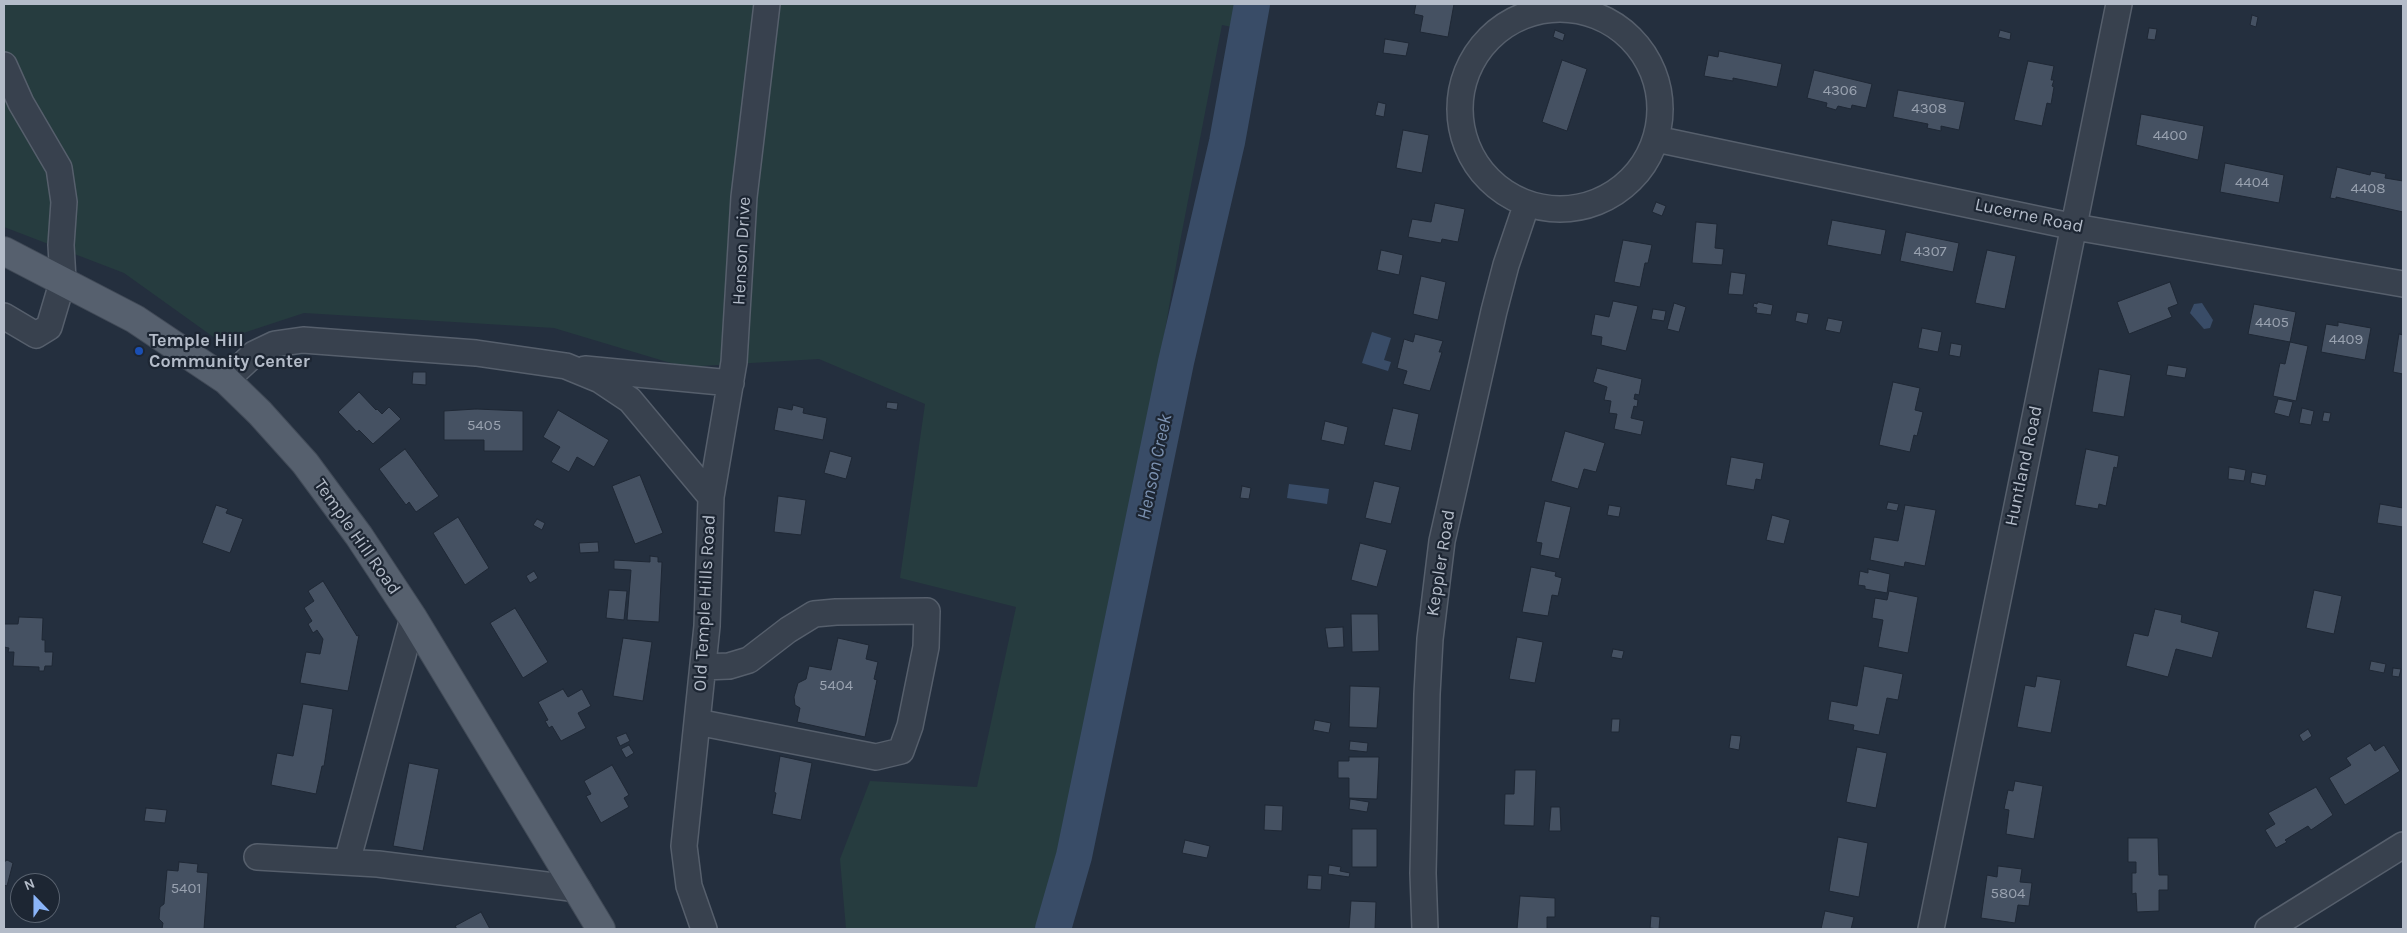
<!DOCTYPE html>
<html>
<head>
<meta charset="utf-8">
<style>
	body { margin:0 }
	#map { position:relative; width:2407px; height:933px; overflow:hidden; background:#242f3e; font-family:Karla,sans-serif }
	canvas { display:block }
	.frame { position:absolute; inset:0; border:5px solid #b4bcc9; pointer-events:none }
	.north { position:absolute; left:10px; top:873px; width:50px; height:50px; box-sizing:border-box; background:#1d2633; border:1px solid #59626f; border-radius:50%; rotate:338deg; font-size:14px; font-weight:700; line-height:20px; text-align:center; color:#b4bcc9 }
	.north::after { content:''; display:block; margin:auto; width:18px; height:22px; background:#8ab4f8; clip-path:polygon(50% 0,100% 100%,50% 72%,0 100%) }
</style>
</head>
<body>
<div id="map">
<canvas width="2407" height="933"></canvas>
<div class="frame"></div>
<div class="north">N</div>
</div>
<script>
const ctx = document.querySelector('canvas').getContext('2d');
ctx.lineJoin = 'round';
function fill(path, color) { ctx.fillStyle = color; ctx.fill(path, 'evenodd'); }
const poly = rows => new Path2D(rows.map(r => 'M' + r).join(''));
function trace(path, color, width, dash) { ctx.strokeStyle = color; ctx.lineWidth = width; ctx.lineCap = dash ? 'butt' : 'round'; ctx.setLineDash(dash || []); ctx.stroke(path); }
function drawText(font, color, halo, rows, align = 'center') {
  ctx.font = font + ' Karla,sans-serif'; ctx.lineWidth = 4.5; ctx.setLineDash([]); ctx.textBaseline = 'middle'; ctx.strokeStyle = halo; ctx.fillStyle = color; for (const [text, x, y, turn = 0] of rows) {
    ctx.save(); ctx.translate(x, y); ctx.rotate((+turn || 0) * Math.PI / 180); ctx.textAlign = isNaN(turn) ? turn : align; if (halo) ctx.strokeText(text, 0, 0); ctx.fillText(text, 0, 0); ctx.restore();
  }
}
const green = poly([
	[4,4,1262,4,1256,32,1222,25,1180,242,1064,929,846,929,840,859,870,781,977,787,1016,607,900,578,925,404,819,359,684,367,554,328,304,313,219,341,124,273,4,227]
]);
const water = poly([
	[2202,303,2213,320,2210,328,2204,329,2190,313,2194,304],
	[1372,332,1391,338,1384,360,1391,362,1388,371,1362,363],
	[1289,484,1329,489,1327,504,1287,498]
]);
const river = poly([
	[1053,929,1074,856,1176,362,1227,142,1252,4]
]);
const building = poly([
	[1416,4,1454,4,1448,37,1420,32,1423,16,1414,14,1416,4],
	[2252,15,2258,17,2256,27,2250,25,2252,15],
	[2149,28,2157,29,2155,40,2147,39,2149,28],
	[1555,30,1565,34,1563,41,1553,37,1555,30],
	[2000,30,2011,33,2010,40,1998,37,2000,30],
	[1385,39,1409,43,1406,56,1383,53,1385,39],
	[1719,51,1782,64,1777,87,1733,78,1733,81,1704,76,1708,55,1718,57,1719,51],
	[1562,60,1587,69,1567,131,1542,122,1562,60],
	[2028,61,2054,66,2051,80,2054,80,2052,86,2054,87,2051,104,2047,103,2042,126,2014,120,2028,61],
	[1814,70,1872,84,1866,108,1852,105,1851,109,1838,106,1836,110,1826,107,1827,103,1807,98,1814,70],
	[1898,90,1965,102,1959,130,1941,126,1941,131,1927,128,1928,124,1893,117,1898,90],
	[1378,102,1386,104,1384,117,1375,115,1378,102],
	[2141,114,2204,126,2198,160,2136,145,2141,114],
	[1403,130,1429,135,1422,173,1396,168,1403,130],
	[2225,163,2284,175,2279,203,2220,192,2225,163],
	[2337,167,2370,175,2371,171,2386,174,2385,178,2403,181,2403,212,2336,197,2336,199,2330,198,2337,167],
	[1656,202,1666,206,1662,216,1652,212,1656,202],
	[1435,203,1465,209,1458,242,1442,239,1441,243,1408,237,1412,219,1431,222,1435,203],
	[1832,220,1886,230,1881,255,1827,245,1832,220],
	[1696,222,1717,224,1715,248,1724,249,1722,265,1692,263,1696,222],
	[1906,232,1959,243,1953,272,1900,261,1906,232],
	[1623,240,1652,245,1648,263,1645,263,1640,287,1614,282,1623,240],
	[1381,250,1403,255,1399,275,1377,270,1381,250],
	[1987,250,2016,256,2005,309,1975,303,1987,250],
	[1731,272,1746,274,1743,295,1728,294,1731,272],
	[1421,276,1446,282,1438,320,1413,314,1421,276],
	[2170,282,2178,304,2168,308,2172,317,2129,334,2117,302,2170,282],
	[1613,301,1638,306,1626,351,1601,345,1602,337,1591,335,1595,314,1609,317,1613,301],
	[1758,302,1773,305,1771,315,1756,313,1757,308,1753,307,1754,303,1757,304,1758,302],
	[1674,303,1686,307,1679,332,1667,329,1674,303],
	[2254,304,2296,312,2290,342,2248,334,2254,304],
	[1653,309,1666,311,1664,321,1651,319,1653,309],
	[1797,312,1809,314,1807,324,1795,321,1797,312],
	[1828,318,1843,321,1840,333,1825,330,1828,318],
	[2338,322,2371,328,2365,360,2321,352,2326,324,2338,326,2338,322],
	[1922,328,1942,332,1938,352,1918,348,1922,328],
	[1415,334,1443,341,1439,352,1442,352,1430,391,1403,384,1407,371,1397,368,1404,339,1413,342,1415,334],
	[2399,334,2403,335,2403,374,2393,372,2399,334],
	[2290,342,2308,346,2296,401,2273,396,2280,363,2285,364,2290,342],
	[1951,343,1962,345,1960,357,1949,355,1951,343],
	[2168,365,2187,368,2185,378,2166,375,2168,365],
	[1597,368,1642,379,1639,395,1635,394,1634,399,1638,400,1637,407,1634,406,1631,418,1644,421,1641,435,1614,429,1617,414,1609,413,1611,401,1604,400,1607,387,1593,382,1597,368],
	[2099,369,2131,375,2124,417,2092,412,2099,369],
	[413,372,426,372,426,385,412,384,413,372],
	[1893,382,1920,388,1915,410,1923,412,1917,436,1914,435,1910,452,1879,445,1893,382],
	[359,392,376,410,377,409,382,414,389,407,401,419,373,444,359,430,357,432,338,412,359,392],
	[2278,399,2293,402,2289,417,2274,413,2278,399],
	[887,402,898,403,897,410,886,408,887,402],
	[793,405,804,408,803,413,827,418,823,440,774,430,778,407,792,410,793,405],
	[1393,408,1419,414,1411,451,1384,445,1393,408],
	[2302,408,2314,411,2311,425,2299,423,2302,408],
	[476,409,523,411,523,451,484,451,484,440,444,440,444,411,476,409],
	[558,410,609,440,594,467,577,457,569,472,551,462,560,447,543,437,558,410],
	[2324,412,2331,413,2329,422,2322,421,2324,412],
	[1325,421,1348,427,1344,445,1321,440,1325,421],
	[1565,431,1605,443,1596,472,1584,469,1578,489,1551,481,1565,431],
	[405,449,439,496,416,512,409,502,406,505,379,469,405,449],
	[2086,449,2119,456,2117,468,2114,467,2106,506,2099,504,2098,509,2075,505,2086,449],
	[830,451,852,457,846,479,824,473,830,451],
	[1731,457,1764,463,1761,480,1756,479,1754,490,1726,485,1731,457],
	[2229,467,2246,470,2244,481,2228,479,2229,467],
	[2252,472,2267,475,2265,486,2250,483,2252,472],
	[640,475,663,533,635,544,612,486,640,475],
	[1374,481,1400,487,1391,524,1365,518,1374,481],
	[1242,486,1251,488,1249,499,1240,498,1242,486],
	[778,496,806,500,801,535,774,532,778,496],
	[1545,501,1571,507,1559,559,1540,555,1542,543,1536,542,1545,501],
	[1888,502,1899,504,1897,511,1886,509,1888,502],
	[2380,504,2403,508,2403,527,2377,523,2380,504],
	[216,505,228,509,226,513,243,519,230,553,202,543,216,505],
	[1609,505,1621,507,1619,517,1607,515,1609,505],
	[1905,505,1936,510,1925,566,1905,562,1904,567,1870,560,1874,537,1898,541,1905,505],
	[1772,515,1790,520,1784,544,1766,540,1772,515],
	[458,517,489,568,465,585,433,533,458,517],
	[537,519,545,523,542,530,533,525,537,519],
	[598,542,599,552,580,553,579,543,598,542],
	[1360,543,1387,550,1377,587,1351,580,1360,543],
	[650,556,658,557,658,562,662,562,659,622,627,620,631,570,614,569,614,560,650,562,650,556],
	[1531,567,1556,572,1555,576,1562,578,1558,596,1552,595,1548,616,1522,612,1531,567],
	[1868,569,1890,574,1887,593,1865,589,1865,586,1858,585,1860,571,1868,573,1868,569],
	[534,571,538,578,530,583,526,576,534,571],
	[323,581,357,636,359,635,348,691,300,683,306,652,320,654,323,639,317,630,313,633,308,624,312,621,304,608,314,601,308,591,323,581],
	[609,590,627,591,624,620,606,618,609,590],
	[2314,590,2342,596,2334,634,2306,628,2314,590],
	[1889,591,1918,597,1908,653,1878,647,1883,620,1872,618,1875,598,1887,600,1889,591],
	[515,608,548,662,523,678,490,623,515,608],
	[2155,609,2182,615,2181,622,2219,632,2212,658,2176,649,2168,677,2126,666,2134,633,2148,636,2155,609],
	[1351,614,1378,614,1379,651,1352,652,1351,614],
	[19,617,43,618,42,640,45,640,45,652,53,652,52,666,45,666,44,671,39,671,39,667,13,666,14,652,8,652,9,648,4,647,4,624,18,624,19,617],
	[1343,627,1344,647,1328,648,1325,628,1343,627],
	[1517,637,1543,642,1535,683,1509,679,1517,637],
	[623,638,652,642,643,701,613,696,623,638],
	[838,638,869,645,866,659,878,662,874,679,877,680,865,737,797,722,800,708,795,705,794,697,798,683,806,679,809,666,831,670,838,638],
	[1613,649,1624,651,1622,659,1611,657,1613,649],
	[2371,661,2386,664,2384,673,2369,670,2371,661],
	[1864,666,1903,674,1898,700,1887,698,1879,735,1853,730,1854,725,1828,720,1831,701,1857,706,1864,666],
	[2393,668,2401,669,2399,677,2392,676,2393,668],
	[2037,676,2061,680,2051,733,2017,727,2025,685,2035,687,2037,676],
	[1350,686,1380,687,1377,728,1349,727,1350,686],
	[563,689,568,697,582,689,591,706,578,713,586,728,561,741,552,726,549,728,545,721,548,720,538,702,563,689],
	[303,704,333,709,324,766,322,766,316,794,271,785,277,753,293,756,303,704],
	[1612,719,1620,719,1619,732,1611,732,1612,719],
	[1315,720,1331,723,1329,733,1313,730,1315,720],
	[2308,729,2312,736,2303,742,2299,735,2308,729],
	[626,733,630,741,620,746,616,737,626,733],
	[1731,735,1741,736,1739,750,1729,748,1731,735],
	[1350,741,1368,743,1367,752,1349,750,1350,741],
	[2370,743,2375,751,2384,745,2400,771,2345,805,2329,778,2351,765,2346,758,2370,743],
	[629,745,634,753,626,758,621,749,629,745],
	[1857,747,1887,753,1876,808,1846,802,1857,747],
	[780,756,812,763,801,820,772,814,776,793,774,792,780,756],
	[1349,757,1379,757,1377,799,1349,798,1349,778,1338,778,1338,761,1349,761,1349,757],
	[409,763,439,769,423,851,393,846,409,763],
	[612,765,629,795,624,798,629,807,601,823,586,796,591,794,584,781,612,765],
	[1515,770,1536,770,1534,826,1504,825,1505,794,1514,794,1515,770],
	[2015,781,2043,786,2034,839,2006,834,2009,810,2004,809,2008,790,2013,791,2015,781],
	[2316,787,2333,815,2311,830,2308,826,2285,840,2287,842,2276,848,2265,830,2275,824,2268,813,2316,787],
	[1350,799,1369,802,1367,812,1349,809,1350,799],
	[1265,805,1283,806,1282,831,1264,830,1265,805],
	[1551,807,1560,807,1561,831,1549,831,1551,807],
	[146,808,167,810,165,823,144,821,146,808],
	[1352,829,1377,829,1377,867,1352,867,1352,829],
	[1838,837,1868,843,1859,897,1829,891,1838,837],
	[2128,838,2158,838,2159,875,2168,875,2168,890,2159,890,2159,911,2137,912,2136,893,2132,894,2132,873,2136,873,2136,862,2128,862,2128,838],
	[1185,840,1210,846,1207,858,1182,853,1185,840],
	[7,860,13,863,7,886,4,885,4,862,7,860],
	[179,862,198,864,197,872,208,873,204,929,162,929,163,923,159,919,160,907,164,904,167,870,178,871,179,862],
	[1329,865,1341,867,1340,871,1350,873,1349,877,1328,874,1329,865],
	[1998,866,2022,869,2020,882,2032,883,2029,906,2018,905,2015,923,1981,918,1987,875,1997,877,1998,866],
	[1308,875,1322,876,1321,890,1307,889,1308,875],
	[1520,896,1555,898,1555,917,1547,917,1547,929,1517,929,1520,896],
	[1351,901,1376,902,1375,929,1349,929,1351,901],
	[1825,911,1854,917,1851,929,1821,929,1825,911],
	[481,912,490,929,457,929,455,926,481,912],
	[1651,916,1660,917,1659,929,1650,928,1651,916]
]);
const minor = poly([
	'1460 109a100 100 0 1 1 200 0a100 100 0 1 1-200 0Z',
	[4,65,21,103,59,168,64,202,61,245,63,280,49,327,36,335,4,316],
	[1656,139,2075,227,2403,284],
	[585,369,731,383],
	[226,380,254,354,275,344,303,340,476,353,566,366,600,380,630,400,711,497,707,626,684,846,689,886,704,929],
	[711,497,734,362,744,197,767,4],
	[697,722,876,757,901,751,910,726,926,647,927,611,836,612,814,614,788,630,749,660,729,666,703,667],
	[257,857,378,864,578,889],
	[347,862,413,618],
	[1425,929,1423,873,1427,694,1430,639,1442,541,1494,311,1506,265,1526,206],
	[1931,929,2119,4],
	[2268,929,2403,845]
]);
const major = poly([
	[4,251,135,319,226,380,260,413,305,463,359,536,413,618,601,929]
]);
const markers = [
	[139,351,5,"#1a4fb4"]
];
const numberNames = [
	["4306",1840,91],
	["4308",1929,109],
	["4400",2170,136],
	["4404",2252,183],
	["4408",2368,189],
	["4307",1930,252],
	["4405",2272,323],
	["4409",2346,340],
	["5405",484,426],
	["5404",836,686],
	["5401",186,889],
	["5804",2008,894]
];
const streetNames = [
	["Lucerne Road",2029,216,12],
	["Henson Drive",742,251,-87],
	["Huntland Road",2024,466,-78],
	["Temple Hill Road",357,537,55],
	["Keppler Road",1441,563,-81],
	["Old Temple Hills Road",705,603,-87]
];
const poiNames = [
	["Temple Hill",149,341],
	["Community Center",149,362]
];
const waterNames = [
	["Henson Creek",1155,467,-78]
];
fill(green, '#263c3f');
fill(water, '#394c67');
trace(river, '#394c67', 36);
fill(building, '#455162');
trace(building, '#1f2835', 1);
trace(minor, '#565f6c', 28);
trace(major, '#414a57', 30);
trace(minor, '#38414e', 25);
trace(major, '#56606e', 28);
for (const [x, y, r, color] of markers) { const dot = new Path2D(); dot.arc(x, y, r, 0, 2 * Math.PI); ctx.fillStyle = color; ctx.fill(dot); trace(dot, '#1d2633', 2); }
drawText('15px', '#98a1af', null, numberNames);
drawText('18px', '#b4bcc9', '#1d2633', streetNames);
drawText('bold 18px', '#b4bcc9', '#1d2633', poiNames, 'left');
drawText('italic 19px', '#7c92b1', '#1d2633', waterNames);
</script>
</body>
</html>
